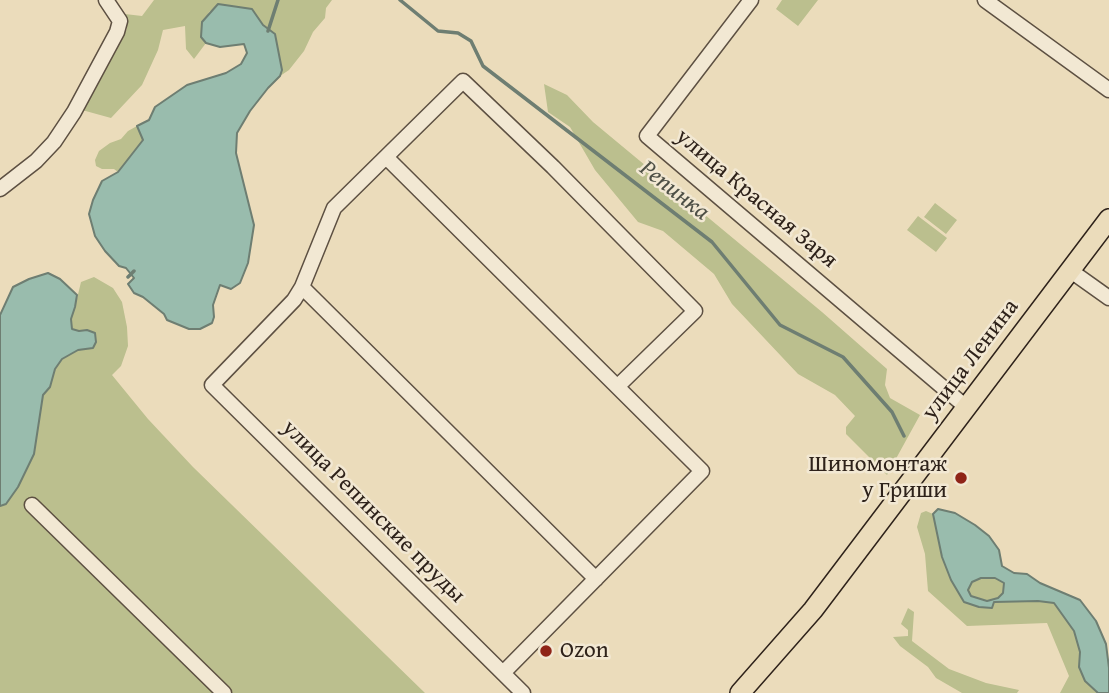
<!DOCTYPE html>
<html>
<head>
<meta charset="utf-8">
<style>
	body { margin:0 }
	canvas { display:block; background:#ebdcbb }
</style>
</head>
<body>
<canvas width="1109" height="693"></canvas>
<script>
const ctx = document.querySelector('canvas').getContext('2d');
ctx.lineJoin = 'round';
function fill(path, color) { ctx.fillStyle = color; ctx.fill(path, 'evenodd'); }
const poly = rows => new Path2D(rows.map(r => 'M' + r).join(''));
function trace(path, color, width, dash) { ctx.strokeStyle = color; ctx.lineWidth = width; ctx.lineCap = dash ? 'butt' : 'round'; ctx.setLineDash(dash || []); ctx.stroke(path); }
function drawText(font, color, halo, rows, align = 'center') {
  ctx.font = font + ' "Gentium Book Plus",serif'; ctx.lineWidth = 5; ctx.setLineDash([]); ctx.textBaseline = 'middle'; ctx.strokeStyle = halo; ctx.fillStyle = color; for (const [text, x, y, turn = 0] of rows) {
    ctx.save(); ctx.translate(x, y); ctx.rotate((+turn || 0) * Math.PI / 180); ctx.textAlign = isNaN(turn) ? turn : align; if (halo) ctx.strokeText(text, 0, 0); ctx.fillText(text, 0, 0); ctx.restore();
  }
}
const green = poly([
	[154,0,332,0,326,8,325,18,313,32,304,51,289,70,280,76,282,70,275,34,263,25,252,9,214,9,209,12,201,37,206,43,194,59,186,49,185,26,163,30,158,50,142,85,111,118,82,110,89,93,116,49,127,29,125,14,142,16],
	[782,0,818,0,798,26,776,9],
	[544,84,567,95,593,122,822,312,887,369,885,385,890,398,920,415,887,475,846,434,846,427,855,416,835,395,798,374,732,304,714,274,663,231,638,222,595,170,570,127,548,112],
	[137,126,143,140,118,172,114,169,102,169,96,166,95,160,99,151,110,143,121,139,128,131],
	[935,203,957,220,946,234,924,217],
	[918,216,947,238,936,252,907,230],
	[94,277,113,288,122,302,127,327,128,346,121,366,112,375,148,419,193,467,425,693,0,693,0,506,6,504,18,487,34,454,43,395,50,387,55,369,62,359,78,350,93,348,87,330,79,331,72,329,71,319,75,307,81,282],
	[926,511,933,514,942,557,951,580,979,607,992,608,994,602,1038,601,1054,603,1074,631,1080,652,1079,667,1085,681,1098,693,1060,693,1069,676,1047,623,967,626,928,591,925,554,917,527,921,513],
	[981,578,995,578,1004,583,1003,593,998,598,987,601,970,596,968,590,972,582],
	[908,608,914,612,912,641,949,669,986,683,1019,690,1017,693,962,693,936,678,928,667,900,646,893,637,908,636,908,630,901,624]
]);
const water = poly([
	[218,4,252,9,263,25,275,34,282,70,280,76,268,88,250,111,237,133,236,153,254,225,248,263,240,283,231,289,220,285,213,305,214,317,212,323,200,329,189,329,167,320,164,314,143,297,134,293,128,284,134,278,126,268,119,266,105,251,95,236,89,214,93,200,102,181,118,172,143,140,137,126,149,120,155,107,187,85,226,73,241,64,247,53,244,44,220,47,206,43,201,37,202,22,218,4],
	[48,273,60,279,77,295,75,307,71,319,72,329,79,331,87,330,95,333,96,342,93,348,78,350,62,359,55,369,50,387,43,395,34,454,18,487,6,504,0,506,0,315,13,287,29,279,48,273],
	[938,509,955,513,975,525,989,536,999,550,1002,566,1014,573,1027,574,1040,583,1080,600,1096,621,1106,644,1109,668,1109,693,1098,693,1085,681,1079,667,1080,652,1074,631,1054,603,1038,601,994,602,992,608,979,607,964,602,951,580,942,557,933,514,938,509],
	[981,578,995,578,1004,583,1003,593,998,598,987,601,971,596,968,590,972,582,981,578]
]);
const stream = poly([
	[400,0,438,31,458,33,471,41,483,66,712,242,780,325,843,357,892,412,904,436],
	[268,31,278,0],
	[128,277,134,271]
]);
const minor = poly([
	[751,0,647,136,966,407],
	[985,0,1109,90],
	[387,158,702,471,503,673],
	[0,189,36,161,54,142,74,112,117,32,120,21,106,0],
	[1071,271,1109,298],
	[302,287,596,579],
	[32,505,224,693],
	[523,693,212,385,294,300,302,287,334,208,463,81,553,167,695,311,618,386]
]);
const major = poly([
	[740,693,813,610,1109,219]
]);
const markers = [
	[961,478,7,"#8f2418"],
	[546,651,7,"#8f2418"]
];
const streetNames = [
	["улица Красная Заря",756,199,40],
	["улица Ленина",971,360,-53],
	["улица Репинские пруды",373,512,45]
];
const poiNames = [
	["Шиномонтаж",947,465],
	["у Гриши",947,491],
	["Ozon",560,651,"left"]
];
const waterNames = [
	["Репинка",674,191,38]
];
fill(green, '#bbbf8e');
fill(water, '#99bcad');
trace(water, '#6e7e72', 2);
trace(stream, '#6e7e72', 3.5);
trace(minor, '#5d5042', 17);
trace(major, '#2e221a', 22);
trace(minor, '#f2e8d3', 14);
trace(major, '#ebdcbb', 19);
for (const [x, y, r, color] of markers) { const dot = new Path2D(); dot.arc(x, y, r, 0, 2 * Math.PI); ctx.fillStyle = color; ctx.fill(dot); trace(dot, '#f2e8d3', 2.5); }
drawText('23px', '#2e221a', '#f2e8d3', streetNames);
drawText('23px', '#2e221a', '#f2e8d3', poiNames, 'right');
drawText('italic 24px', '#4e5046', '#f2e8d3', waterNames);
</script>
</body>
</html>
